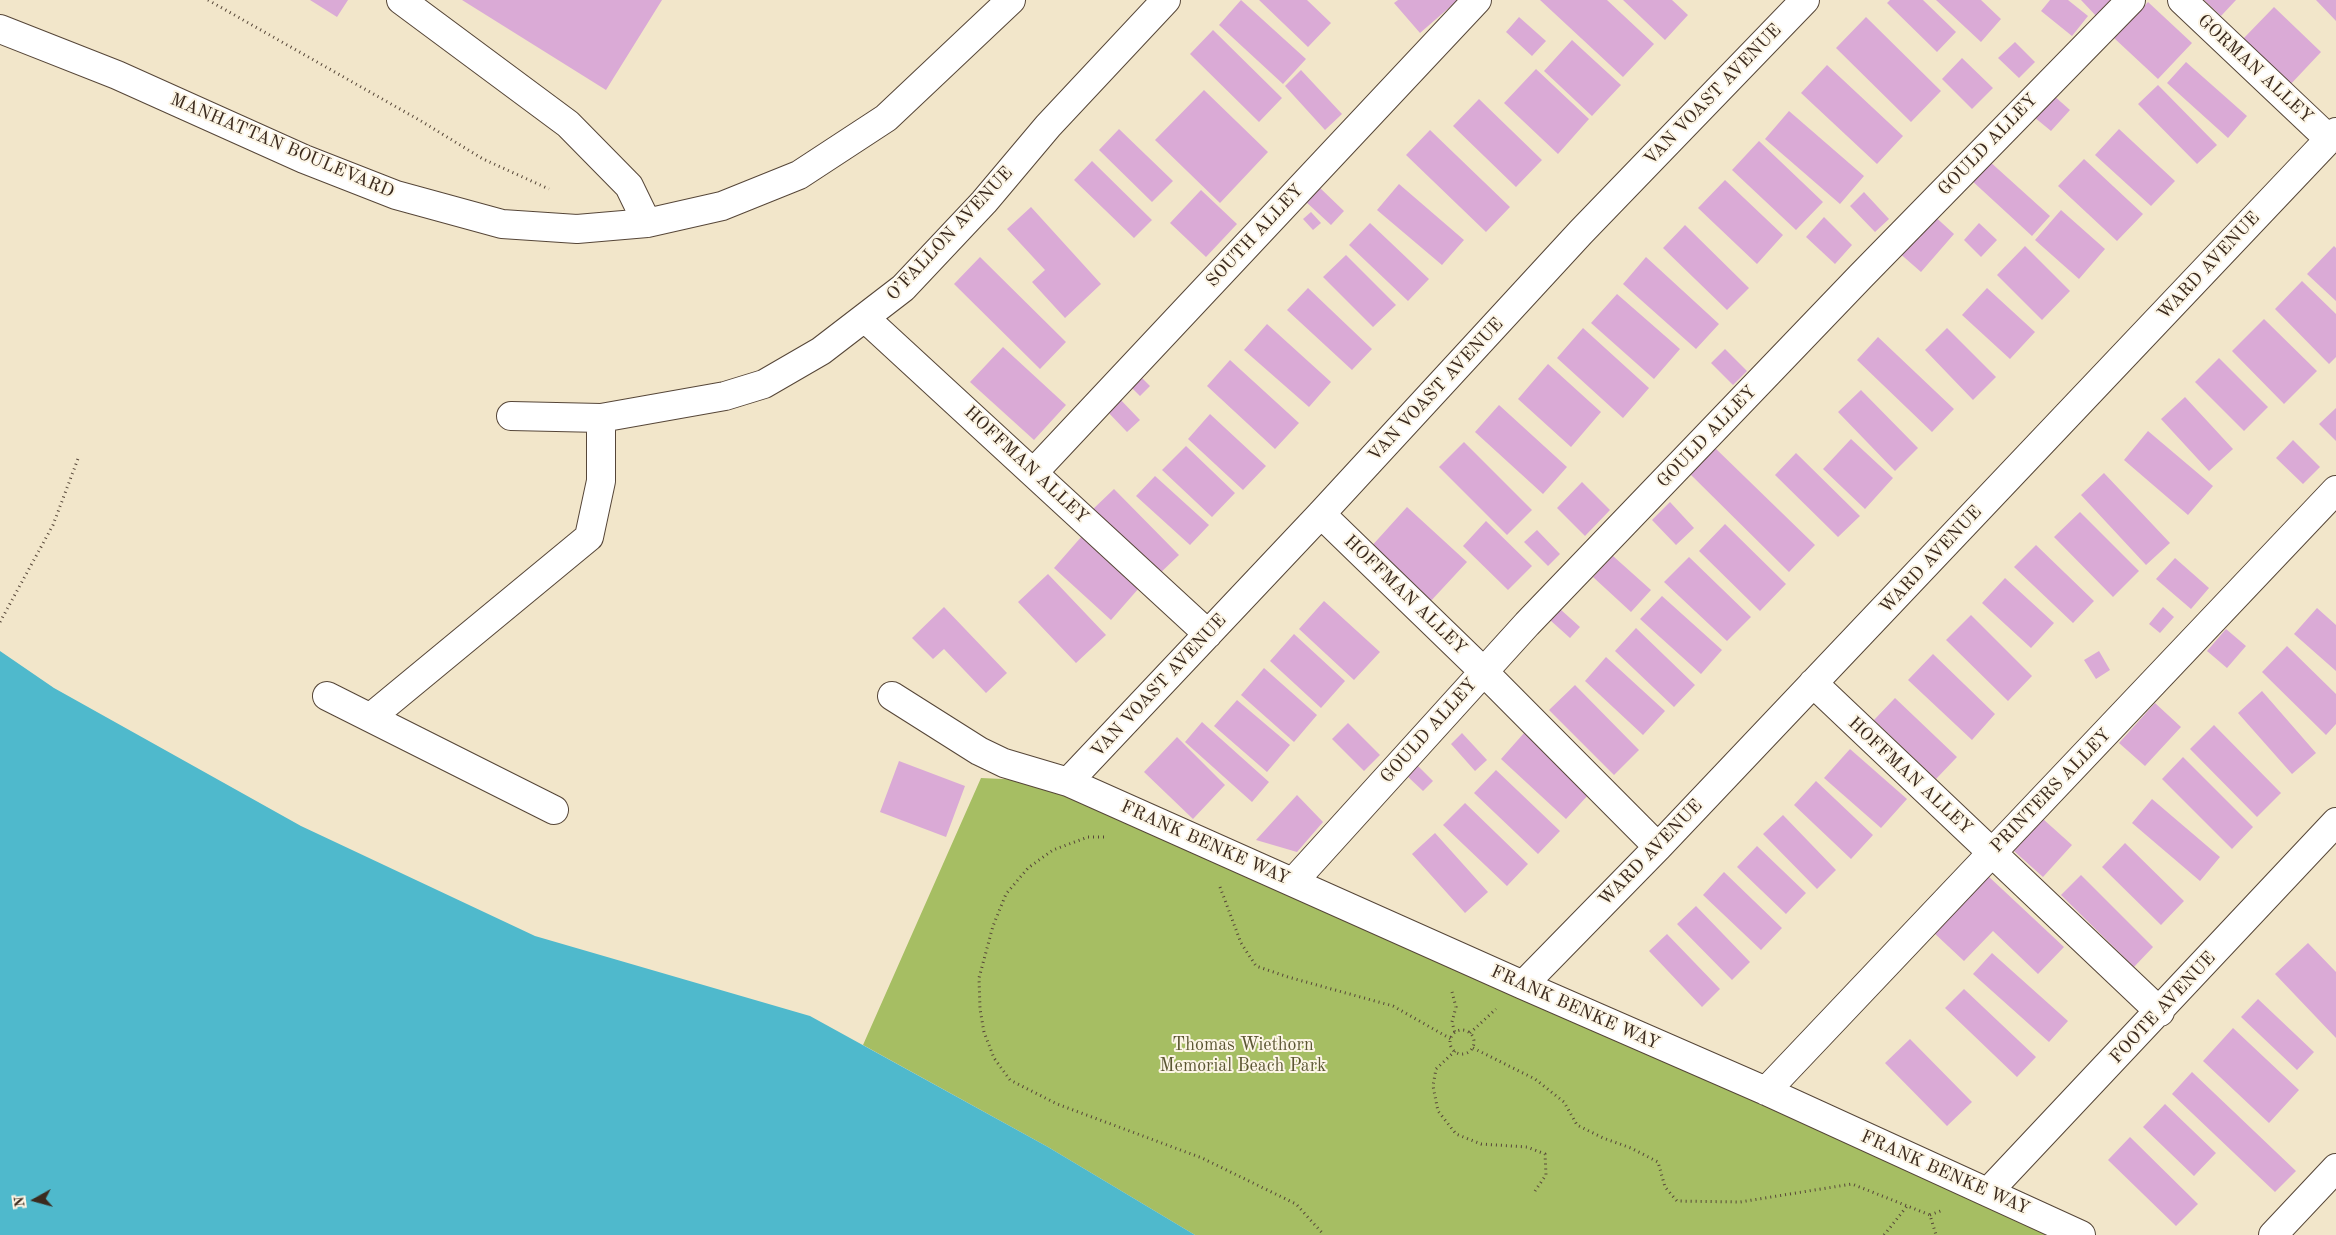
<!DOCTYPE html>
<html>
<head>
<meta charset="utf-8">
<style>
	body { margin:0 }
	#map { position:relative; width:2336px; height:1235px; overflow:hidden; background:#f2e6ca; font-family:"Old Standard TT",serif }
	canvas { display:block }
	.north { position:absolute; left:10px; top:1175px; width:50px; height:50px; -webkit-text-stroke:4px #fcf5e5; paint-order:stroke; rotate:263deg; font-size:14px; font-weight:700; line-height:20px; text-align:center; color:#3b2a1e }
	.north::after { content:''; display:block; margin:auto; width:18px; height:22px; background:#3b2a1e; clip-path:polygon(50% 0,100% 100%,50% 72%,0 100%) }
</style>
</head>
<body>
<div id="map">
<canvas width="2336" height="1235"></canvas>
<div class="north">N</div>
</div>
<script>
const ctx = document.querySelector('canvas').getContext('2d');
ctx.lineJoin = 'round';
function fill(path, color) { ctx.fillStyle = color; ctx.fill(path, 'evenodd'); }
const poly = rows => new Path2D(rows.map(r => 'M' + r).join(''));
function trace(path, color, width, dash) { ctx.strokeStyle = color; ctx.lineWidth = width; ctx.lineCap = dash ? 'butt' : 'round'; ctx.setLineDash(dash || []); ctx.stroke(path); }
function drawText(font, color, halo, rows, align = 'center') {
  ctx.font = font + ' "Old Standard TT",serif'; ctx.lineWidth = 4; ctx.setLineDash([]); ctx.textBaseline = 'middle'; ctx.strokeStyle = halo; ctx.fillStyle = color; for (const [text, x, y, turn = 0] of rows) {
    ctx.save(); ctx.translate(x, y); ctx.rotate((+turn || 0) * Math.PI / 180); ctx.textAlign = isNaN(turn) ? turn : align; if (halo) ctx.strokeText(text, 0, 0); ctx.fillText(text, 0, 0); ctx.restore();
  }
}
const green = poly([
	[981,778,1068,782,2081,1235,1195,1235,1048,1147,863,1045]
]);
const water = poly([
	[0,651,54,688,301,826,535,936,810,1016,1048,1147,1195,1235,0,1235]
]);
const building = poly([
	[310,0,348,0,337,17],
	[462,0,662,0,606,90],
	[1241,0,1306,59,1283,84,1219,25],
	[1259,0,1307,0,1331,23,1308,47],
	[1398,0,1458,0,1420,33,1394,3],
	[1540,0,1607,0,1654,44,1623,77],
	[1623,0,1672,0,1688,15,1665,40],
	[1890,0,1923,0,1956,32,1937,52,1887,3],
	[1936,0,1981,0,2001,19,1981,42],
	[2050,0,2068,0,2088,16,2072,36,2041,11],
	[2081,0,2112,0,2097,17],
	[2204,0,2236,0,2221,16],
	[2316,0,2336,0,2336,21],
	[2148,2,2192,43,2158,79,2114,38],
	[2274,7,2321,52,2289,86,2242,40],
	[1519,17,1546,41,1532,56,1506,32],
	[1866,17,1941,91,1911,122,1836,48],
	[1213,30,1282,98,1259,122,1190,54],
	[1572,40,1621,85,1592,116,1544,71],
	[2015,42,2035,62,2019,78,1998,58],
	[1962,58,1993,88,1972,109,1942,79],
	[2186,62,2247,116,2228,138,2167,83],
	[1827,65,1903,136,1877,164,1801,93],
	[1536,69,1589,119,1558,154,1504,103],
	[1301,70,1342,114,1325,130,1285,86],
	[2158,85,2217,145,2197,164,2138,104],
	[1204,90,1268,152,1220,203,1155,140],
	[2053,95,2070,110,2051,131,2034,117],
	[1479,99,1542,160,1516,187,1453,126],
	[1789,111,1864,176,1840,204,1765,139],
	[1119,129,1173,181,1152,202,1099,150],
	[2119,129,2175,181,2151,206,2095,155],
	[1430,130,1510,207,1486,232,1406,155],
	[1759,141,1823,202,1796,230,1732,170],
	[2084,159,2143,214,2117,241,2058,186],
	[1988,160,2050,216,2032,236,1970,179],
	[1092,161,1152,220,1134,238,1074,180],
	[1725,180,1783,235,1757,264,1698,208],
	[1399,184,1464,240,1442,265,1377,210],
	[1319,187,1344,211,1331,225,1305,201],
	[1201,190,1237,224,1206,257,1170,223],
	[1864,192,1889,219,1875,232,1850,206],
	[1031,207,1101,284,1065,318,1032,282,1045,270,1007,229],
	[2061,210,2105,249,2079,279,2035,240],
	[1311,212,1321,223,1313,230,1303,219],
	[1930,212,1954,234,1921,272,1897,251],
	[1824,217,1852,245,1835,264,1806,237],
	[1370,223,1429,279,1408,301,1349,245],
	[1979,223,1997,240,1981,257,1964,240],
	[1685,225,1749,288,1727,310,1663,248],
	[2025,246,2070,291,2042,320,1997,275],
	[2334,246,2336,248,2336,301,2307,274],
	[1346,255,1396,305,1373,327,1323,277],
	[980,257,1066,342,1040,369,954,284],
	[1646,257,1719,324,1696,349,1623,284],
	[2302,281,2336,314,2336,357,2329,364,2275,309],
	[1308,288,1372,349,1352,370,1287,310],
	[1987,288,2035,332,2010,359,1962,315],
	[1617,294,1680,349,1654,379,1591,323],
	[2264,319,2317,371,2284,404,2232,351],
	[1267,324,1331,382,1309,407,1244,350],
	[1583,328,1649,388,1623,418,1557,358],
	[1947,328,1996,377,1973,400,1925,350],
	[1878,337,1954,409,1932,432,1857,360],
	[1003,347,1066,405,1034,440,970,382],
	[1725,349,1747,371,1733,385,1711,363],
	[2219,358,2268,407,2244,431,2195,382],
	[1230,360,1299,423,1275,449,1207,386],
	[1548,364,1601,412,1571,447,1518,399],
	[1137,373,1150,386,1140,396,1127,383],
	[1861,390,1918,448,1895,471,1838,412],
	[1118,397,1140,420,1127,432,1105,409],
	[2185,397,2233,449,2209,471,2161,419],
	[1499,405,1567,467,1543,494,1475,432],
	[2336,408,2336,441,2319,424],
	[1210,414,1266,466,1243,490,1188,439],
	[2148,431,2213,486,2188,515,2124,460],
	[1851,439,1893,478,1865,509,1823,469],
	[2293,440,2320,467,2303,484,2276,458],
	[1464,442,1532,510,1507,535,1439,467],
	[1712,445,1815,545,1789,572,1687,471],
	[1186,446,1235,493,1212,517,1162,470],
	[1796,453,1860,516,1838,537,1775,475],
	[2104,473,2170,543,2146,565,2081,495],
	[1155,476,1209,525,1190,545,1136,496],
	[1582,482,1610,510,1585,536,1557,508],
	[1114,489,1179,555,1156,577,1091,511],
	[1670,502,1694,528,1676,545,1652,520],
	[1407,507,1467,562,1429,603,1369,549],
	[2080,512,2139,571,2113,597,2054,537],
	[1486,521,1532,566,1508,590,1463,546],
	[1725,524,1786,584,1760,611,1699,551],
	[1537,530,1560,554,1548,566,1524,542],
	[1082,536,1139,588,1111,620,1054,568],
	[2036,545,2094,601,2073,623,2014,567],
	[1613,556,1651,590,1631,612,1593,577],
	[1689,557,1751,617,1727,641,1664,582],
	[2175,558,2209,588,2191,609,2156,579],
	[1048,574,1106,635,1076,663,1018,602],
	[2005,578,2054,623,2031,648,1982,603],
	[1662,596,1722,650,1701,674,1640,619],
	[1324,601,1380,652,1354,680,1299,629],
	[944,607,1007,673,986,693,944,649,933,659,912,638],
	[2163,607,2174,617,2160,633,2149,624],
	[2317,608,2336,625,2336,671,2294,634],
	[1560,609,1580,627,1570,638,1550,620],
	[1971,615,2032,676,2008,701,1946,640],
	[1636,628,1695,685,1674,707,1615,651],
	[2226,629,2246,646,2227,668,2207,651],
	[1294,634,1345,681,1321,708,1270,661],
	[2287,646,2336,694,2336,724,2326,735,2262,672],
	[2099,651,2110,670,2096,679,2084,660],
	[1933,654,1995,714,1972,740,1908,680],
	[1606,657,1665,711,1643,735,1585,681],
	[1264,668,1317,715,1294,742,1241,695],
	[1575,685,1639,750,1614,775,1549,710],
	[2262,691,2316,753,2292,774,2238,713],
	[1895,698,1957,757,1936,779,1874,720],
	[1237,700,1290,745,1267,772,1214,726],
	[2155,703,2181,727,2145,766,2119,743],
	[1202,722,1269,782,1252,802,1185,742],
	[1348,723,1380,755,1364,771,1332,739],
	[2214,725,2281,793,2257,817,2190,749],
	[1462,733,1487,760,1475,771,1451,744],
	[1524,733,1590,793,1566,819,1501,759],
	[1177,737,1225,785,1193,819,1144,772],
	[1850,749,1907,799,1881,828,1824,778],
	[2183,757,2253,827,2232,849,2162,779],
	[899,761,965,786,946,837,880,812],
	[1416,764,1433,781,1423,791,1406,775],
	[1496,770,1560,831,1538,854,1474,793],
	[1816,781,1873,835,1851,859,1794,805],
	[1297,795,1323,822,1297,852,1256,840],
	[2152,799,2220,857,2200,881,2132,823],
	[1465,803,1528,864,1507,886,1443,825],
	[1783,815,1836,870,1817,889,1763,834],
	[2043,819,2072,845,2043,877,2014,851],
	[1435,833,1488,892,1465,913,1412,854],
	[2125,843,2184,901,2161,925,2102,867],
	[1757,846,1806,893,1786,914,1737,867],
	[1724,872,1782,928,1761,950,1703,895],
	[1987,875,2064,947,2038,974,1993,931,1964,961,1933,932],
	[2081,875,2153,947,2134,967,2061,895],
	[1696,906,1750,962,1732,980,1677,924],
	[1667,934,1720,989,1702,1007,1649,951],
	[2308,943,2336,972,2336,1038,2275,974],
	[1992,953,2068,1021,2049,1042,1973,974],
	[1964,989,2036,1057,2017,1077,1945,1008],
	[2258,999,2314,1052,2297,1070,2241,1017],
	[2233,1028,2299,1090,2269,1123,2203,1061],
	[1910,1039,1972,1102,1947,1126,1885,1063],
	[2192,1072,2296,1171,2275,1192,2172,1094],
	[2165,1104,2216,1153,2194,1176,2143,1127],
	[2130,1137,2198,1204,2176,1226,2108,1160]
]);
const path = poly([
	[208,0,421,121,483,159,549,189],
	[0,622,53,525,79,456],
	[1104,837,1088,837,1053,850,1028,868,1006,894,993,926,979,978,980,1009,984,1032,994,1058,1010,1080,1057,1104,1202,1158,1296,1204,1324,1235],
	[1220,887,1241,943,1256,966,1288,977,1393,1006,1451,1039],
	[1452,992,1456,1007,1452,1022,1455,1033],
	'1450 1042a12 12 0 1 1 24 0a12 12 0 1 1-24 0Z',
	[1470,1033,1496,1009],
	[1473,1048,1535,1079,1564,1102,1577,1125,1603,1138,1631,1148,1658,1162,1665,1187,1677,1201,1740,1202,1852,1184,1930,1215,1936,1235],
	[1455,1051,1436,1069,1433,1086,1438,1111,1456,1134,1481,1144,1527,1147,1545,1154,1546,1175,1535,1191],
	[1930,1215,1943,1210],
	[1884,1235,1908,1205]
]);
const minor = poly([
	[401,0,568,124,629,186,647,223],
	[2182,0,2329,139],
	[0,29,117,75,304,159,396,195,502,224,577,229,647,223,722,206,799,175,886,118,1011,0],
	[866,319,1208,634],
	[511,416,601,418,725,396,764,384,821,351,903,288,984,202,1048,126,1166,0],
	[1034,472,1477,0],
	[1321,514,1483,671,1658,847],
	[1813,683,2160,1012],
	[327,696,554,810],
	[892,696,979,751,1004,763,1068,782,1523,985,1766,1091,2081,1235],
	[371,717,589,537,601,481,601,418],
	[1068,782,1321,514,1581,232,1805,0],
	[1293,882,1527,624,1861,276,2131,0],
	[1523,985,1658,847,2336,132],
	[1766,1091,2336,490],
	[1988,1192,2336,822],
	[2273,1235,2336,1168]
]);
const streetNames = [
	["GORMAN ALLEY",2255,69,43],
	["VAN VOAST AVENUE",1713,95,-46],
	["GOULD ALLEY",1988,145,-46],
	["MANHATTAN BOULEVARD",282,146,23],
	["O’FALLON AVENUE",950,234,-47],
	["SOUTH ALLEY",1255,236,-47],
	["WARD AVENUE",2209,266,-47],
	["VAN VOAST AVENUE",1436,390,-47],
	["GOULD ALLEY",1707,437,-46],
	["HOFFMAN ALLEY",1026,465,43],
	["WARD AVENUE",1931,560,-47],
	["HOFFMAN ALLEY",1405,595,44],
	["VAN VOAST AVENUE",1159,686,-47],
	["GOULD ALLEY",1429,731,-48],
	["HOFFMAN ALLEY",1910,776,43],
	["PRINTERS ALLEY",2051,791,-46],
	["FRANK BENKE WAY",1205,843,24],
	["WARD AVENUE",1651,853,-46],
	["FRANK BENKE WAY",1575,1008,24],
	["FOOTE AVENUE",2163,1008,-47],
	["FRANK BENKE WAY",1945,1173,24]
];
const parkNames = [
	["Thomas Wiethorn",1243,1045],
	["Memorial Beach Park",1243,1066]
];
fill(green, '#a6be63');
fill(water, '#4fb9cc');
fill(building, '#daaad6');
trace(minor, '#564638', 30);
trace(path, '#564638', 3, [1, 4]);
trace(minor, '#fff', 28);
drawText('18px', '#3b2a1e', '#fcf5e5', streetNames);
drawText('18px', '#5b5633', '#fcf5e5', parkNames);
</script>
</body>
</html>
